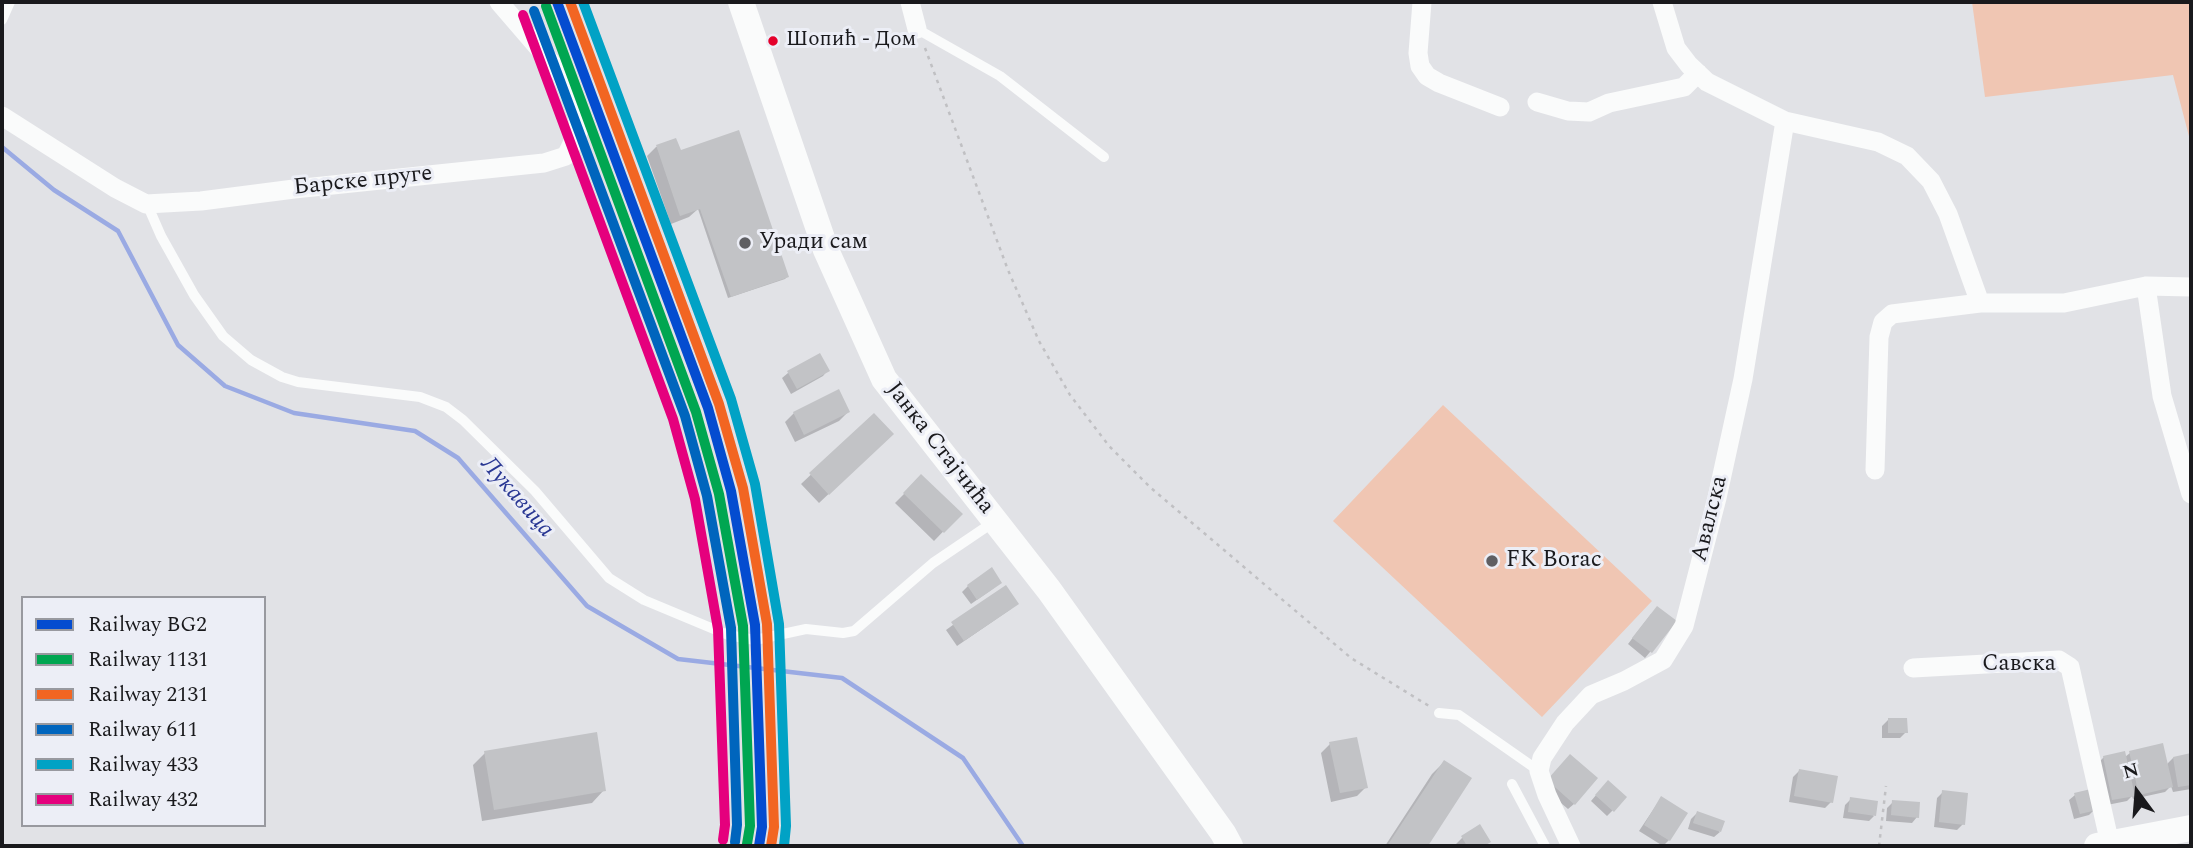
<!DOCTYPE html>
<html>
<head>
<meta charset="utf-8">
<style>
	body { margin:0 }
	#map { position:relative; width:2193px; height:848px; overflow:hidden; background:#e1e2e6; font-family:Spectral,serif }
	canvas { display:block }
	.frame { position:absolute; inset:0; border:4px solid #19191c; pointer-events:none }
	.legend { position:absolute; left:21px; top:596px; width:245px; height:231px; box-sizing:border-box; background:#eceef6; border:2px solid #98999f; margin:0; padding:9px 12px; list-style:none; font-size:21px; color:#19191c }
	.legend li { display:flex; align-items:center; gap:14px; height:35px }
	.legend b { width:35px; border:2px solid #98999f }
	.north { position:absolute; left:2102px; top:757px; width:70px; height:70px; -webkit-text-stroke:5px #eceef6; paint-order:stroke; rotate:344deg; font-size:19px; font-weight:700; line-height:28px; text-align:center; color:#19191c }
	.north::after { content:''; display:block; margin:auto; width:24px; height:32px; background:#19191c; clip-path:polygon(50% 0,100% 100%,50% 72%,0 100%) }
</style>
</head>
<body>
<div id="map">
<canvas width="2193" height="848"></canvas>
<div class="frame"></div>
<ul class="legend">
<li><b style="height:9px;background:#044cd0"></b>Railway BG2</li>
<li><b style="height:9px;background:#00a651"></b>Railway 1131</li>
<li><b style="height:9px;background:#f26522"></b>Railway 2131</li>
<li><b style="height:9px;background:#0065bd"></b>Railway 611</li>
<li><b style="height:9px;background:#01a2c5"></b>Railway 433</li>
<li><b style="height:9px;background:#e5007d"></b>Railway 432</li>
</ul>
<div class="north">N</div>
</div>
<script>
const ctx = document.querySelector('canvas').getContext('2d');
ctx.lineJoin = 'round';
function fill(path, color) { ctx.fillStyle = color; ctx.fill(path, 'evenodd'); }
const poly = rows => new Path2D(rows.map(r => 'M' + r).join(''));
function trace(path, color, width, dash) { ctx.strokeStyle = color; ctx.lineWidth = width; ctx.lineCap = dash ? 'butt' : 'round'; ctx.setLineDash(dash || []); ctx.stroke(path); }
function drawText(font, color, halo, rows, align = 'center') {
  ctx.font = font + ' Spectral,serif'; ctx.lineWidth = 6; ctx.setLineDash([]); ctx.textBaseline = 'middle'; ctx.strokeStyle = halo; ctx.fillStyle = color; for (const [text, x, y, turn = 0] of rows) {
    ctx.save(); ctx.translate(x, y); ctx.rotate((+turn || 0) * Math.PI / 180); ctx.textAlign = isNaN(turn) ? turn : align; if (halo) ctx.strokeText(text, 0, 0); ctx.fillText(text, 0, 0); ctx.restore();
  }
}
const green = poly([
	[1972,2,2191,2,2191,144,2173,75,1985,97],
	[1443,405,1652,601,1542,717,1333,521]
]);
const shadow = poly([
	[675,141,680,154,787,277,785,279,728,298,698,209,689,217,671,224,647,156,656,147],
	[828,370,823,376,791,394,782,378,788,373],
	[848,412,839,421,795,442,785,422,794,413],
	[874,415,883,443,819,503,801,484],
	[921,477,960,514,934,541,895,503],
	[968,586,994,588,971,604,962,592],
	[1005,587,1011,609,957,646,946,630],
	[1651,614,1675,622,1645,658,1628,644],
	[1888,720,1906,732,1900,738,1882,738,1882,726],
	[1330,744,1366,787,1357,796,1331,802,1321,753],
	[485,753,604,790,592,803,482,821,473,765],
	[2130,753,2166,765,2173,758,2191,755,2191,789,2173,792,2171,786,2165,792,2133,799,2132,796,2127,801,2107,805,2098,763,2104,757,2125,757],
	[1570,756,1574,804,1568,809,1542,787],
	[1444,762,1470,779,1425,846,1385,846,1432,774],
	[1799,771,1831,802,1825,808,1789,802,1793,777],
	[1602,788,1613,810,1607,816,1591,801],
	[1943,792,1963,824,1957,830,1934,827,1937,798],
	[2075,795,2095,809,2089,815,2074,819,2069,800],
	[1661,798,1669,840,1663,846,1639,831],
	[1851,799,1874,816,1869,821,1843,818,1845,805],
	[1893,802,1917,817,1912,823,1886,821,1887,808],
	[1697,813,1720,832,1714,837,1688,829,1691,819],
	[1479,826,1489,842,1484,846,1458,846,1456,844,1462,838]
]);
const stream = poly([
	[2,147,54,190,118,231,178,345,225,386,294,413,415,431,458,458,587,606,678,659,842,678,963,758,1023,846]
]);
const building = poly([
	[739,130,789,277,731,297,700,209,680,216,656,145,676,138,681,150],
	[820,353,830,371,797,389,787,371],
	[839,389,850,412,804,435,793,412],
	[874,413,894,434,829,495,809,473],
	[921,474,963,514,944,533,903,493],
	[992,567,1002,583,977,600,967,585],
	[1006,585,1019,604,964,641,951,622],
	[1657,606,1677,621,1652,653,1632,638],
	[1888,718,1907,718,1908,733,1888,733],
	[597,732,606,791,494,810,484,751],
	[1357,737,1368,788,1340,793,1329,742],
	[2163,743,2173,787,2139,795,2129,751],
	[2125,751,2135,796,2112,800,2103,756],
	[2191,753,2191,785,2178,787,2173,757],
	[1570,754,1598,778,1575,805,1547,780],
	[1444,760,1472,778,1428,846,1387,846],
	[1799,769,1838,776,1833,803,1794,796],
	[1608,780,1627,797,1614,812,1595,795],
	[2091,789,2097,810,2080,814,2074,793],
	[1942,790,1968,793,1965,825,1939,822],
	[1661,796,1688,813,1670,841,1644,825],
	[1850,797,1878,801,1876,816,1848,812],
	[1892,800,1920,802,1919,818,1891,815],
	[1697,811,1725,821,1721,832,1693,823],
	[1480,824,1491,842,1484,846,1467,846,1461,836]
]);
const path = poly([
	[925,48,1008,270,1039,341,1070,395,1109,446,1151,488,1351,658,1429,706],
	[1879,846,1886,786]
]);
const lane = poly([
	[2,20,10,2],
	[917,29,1000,76,1104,157],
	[147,204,161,236,194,295,223,336,251,360,282,377,298,382,420,397,446,407,463,420,535,491,609,578,644,600,728,635,755,640,806,629,843,633,854,631,933,563,995,521],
	[1439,713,1459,715,1539,771],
	[1512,784,1545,846]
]);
const street = poly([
	[910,2,917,29],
	[1422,2,1418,53,1420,66,1427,76,1439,83,1500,107],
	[1662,2,1676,48,1689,65,1707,82,1785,121,1878,142,1907,156,1931,181,1948,214,1980,303,2064,303,2146,286,2191,287],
	[1537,102,1568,111,1589,112,1609,103,1684,87,1698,73],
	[2,116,115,188,146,204,201,201,294,189,544,163,566,156,579,130,577,111,561,74,499,2],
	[2146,286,2162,396,2191,494],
	[1875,470,1879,337,1883,322,1892,314,1980,303],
	[1913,668,2059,660,2070,667,2110,844],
	[1571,846,1547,795,1539,771,1542,758,1565,723,1591,695,1624,681,1663,660,1684,626,1717,498,1743,379,1785,121]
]);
const secondary = poly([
	[741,2,826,250,884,379,1049,590,1223,833,1230,846],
	[2097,846,2191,828]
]);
const rail1 = poly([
	[557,2,708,408,731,491,755,625,762,827,759,846]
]);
const rail2 = poly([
	[546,6,696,412,719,494,743,626,750,826,747,844]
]);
const rail3 = poly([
	[570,2,719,404,743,488,767,624,774,827,771,846]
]);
const rail4 = poly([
	[534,11,685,416,707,496,731,628,737,825,735,842]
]);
const rail5 = poly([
	[583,2,731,399,755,484,779,624,786,826,784,846]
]);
const rail6 = poly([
	[523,15,673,419,695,499,718,629,725,825,723,840]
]);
const markers = [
	[773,41,6,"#e4002b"],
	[745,243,7,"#5f5f63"],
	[1492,561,7,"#5f5f63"]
];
const busNames = [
	["Шопић - Дом",786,41]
];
const streetNames = [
	["Барске пруге",363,182,-6],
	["Јанка Стајчића",939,449,52],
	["Авалска",1711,519,-76],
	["Савска",2019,665]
];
const poiNames = [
	["Уради сам",759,243],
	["FK Borac",1506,561]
];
const waterNames = [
	["Лукавица",516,498,49]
];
fill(green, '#f0c6b3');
fill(shadow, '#0003');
trace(stream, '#9aaae3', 4.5);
fill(building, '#c2c3c6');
trace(path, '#c0c0c3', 2.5, [3.5, 5]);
trace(lane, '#fafbfb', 10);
trace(street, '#fafbfb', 19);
trace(secondary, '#fafbfb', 26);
trace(rail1, '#044cd0', 10);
trace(rail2, '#00a651', 10);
trace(rail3, '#f26522', 10);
trace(rail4, '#0065bd', 10);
trace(rail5, '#01a2c5', 10);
trace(rail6, '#e5007d', 10);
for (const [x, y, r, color] of markers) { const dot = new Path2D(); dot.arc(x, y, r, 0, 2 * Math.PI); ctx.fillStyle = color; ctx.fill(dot); trace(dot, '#eceef6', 2.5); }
drawText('21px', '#19191c', '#eceef6', busNames, 'left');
drawText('23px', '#19191c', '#eceef6', streetNames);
drawText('23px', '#19191c', '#eceef6', poiNames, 'left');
drawText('italic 24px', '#293793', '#eceef6', waterNames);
</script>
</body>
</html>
